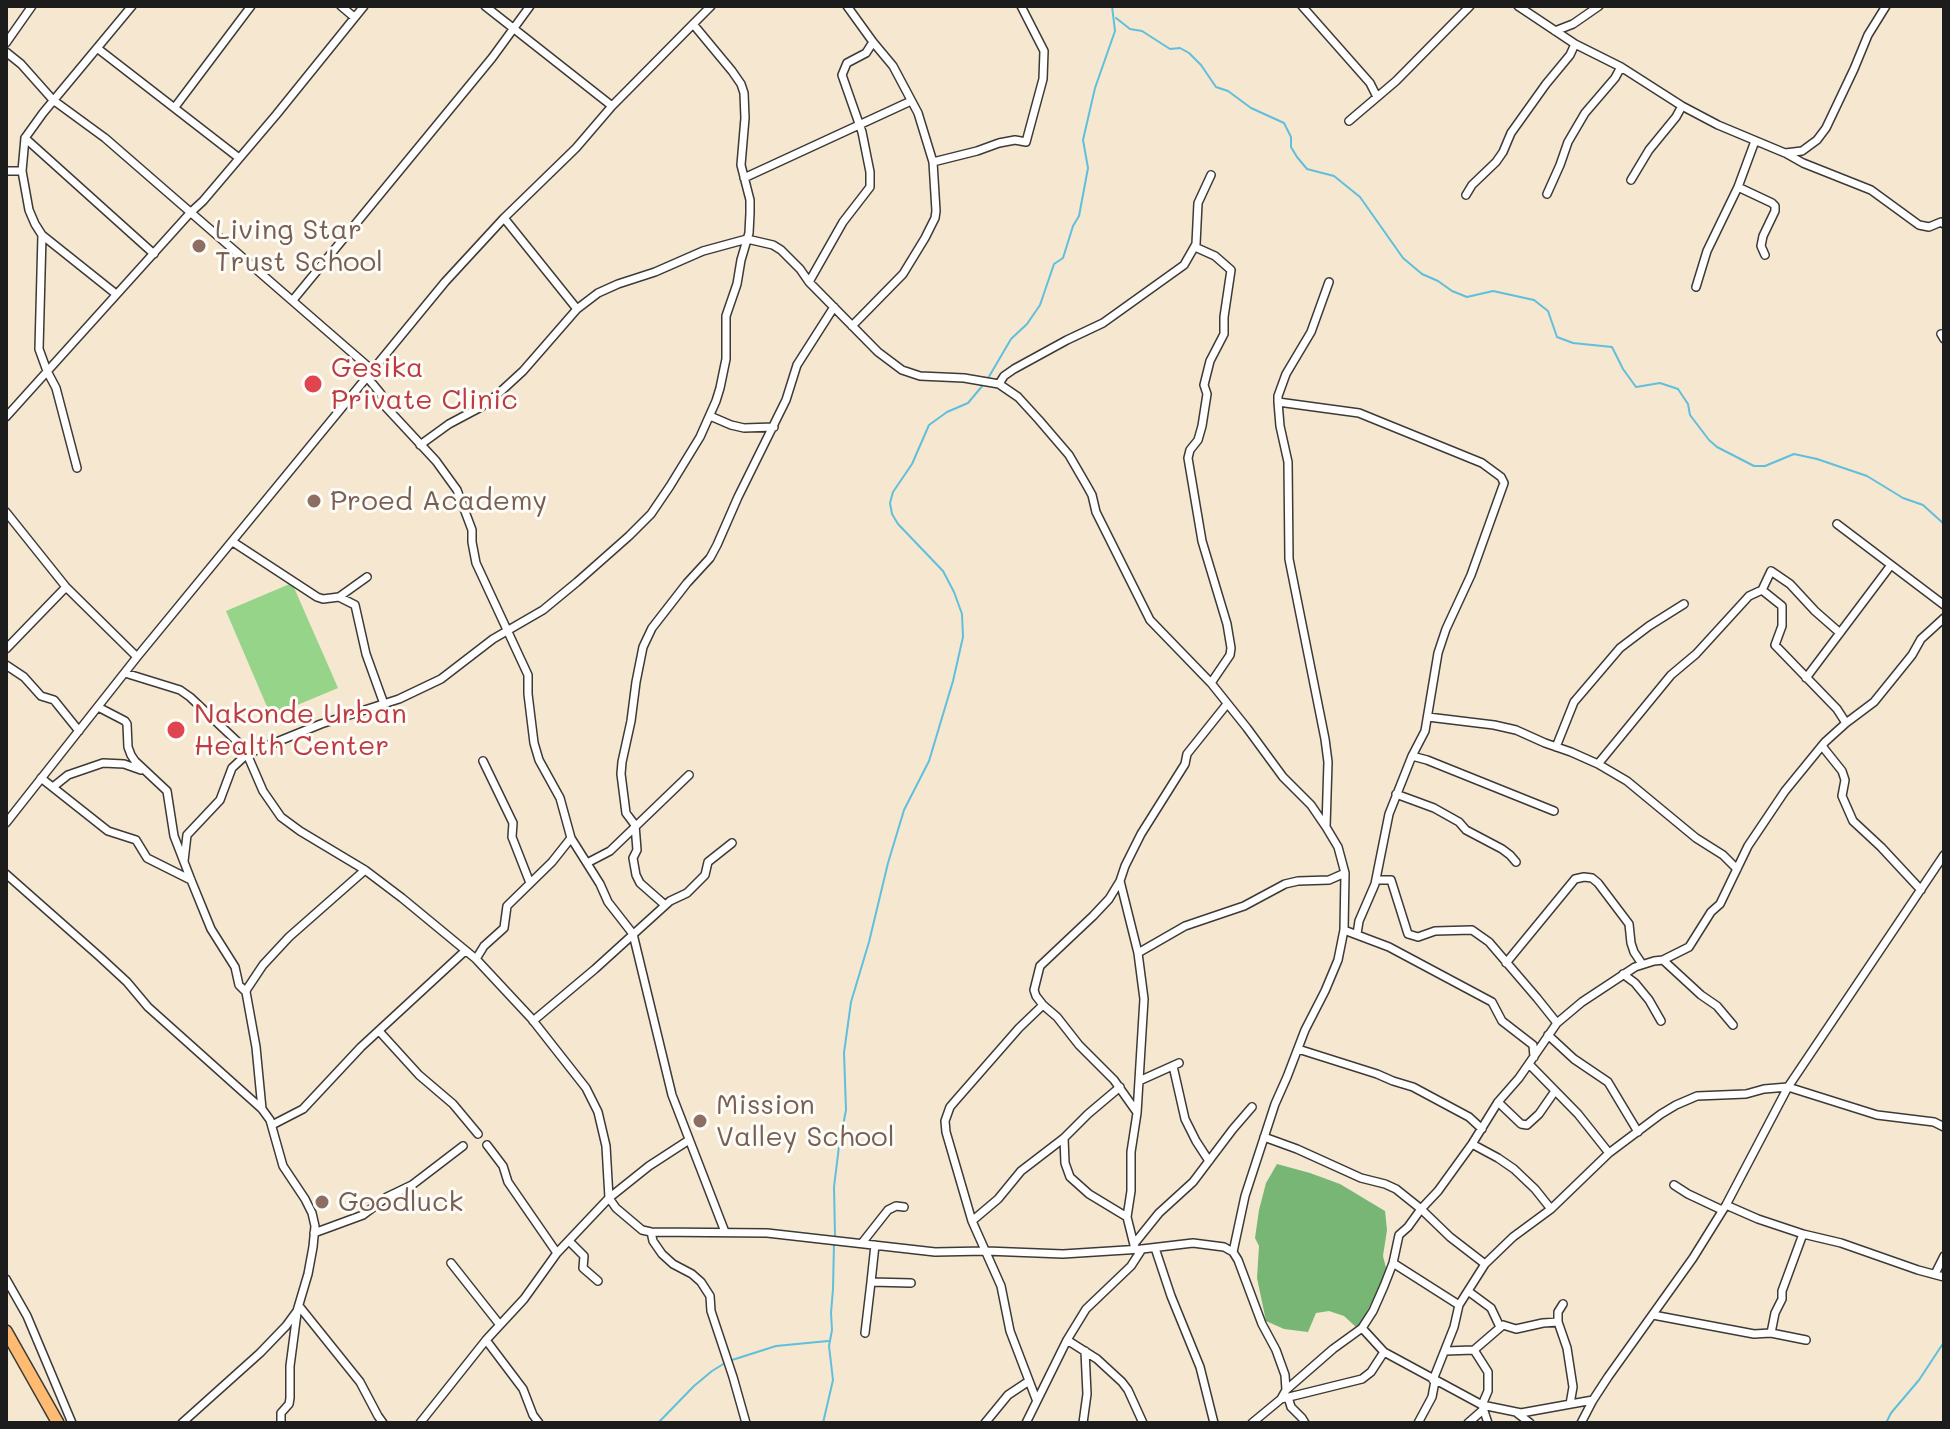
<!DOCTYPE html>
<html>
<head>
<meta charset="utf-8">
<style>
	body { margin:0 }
	#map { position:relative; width:1950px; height:1429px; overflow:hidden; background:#f5e7d0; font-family:Mali,sans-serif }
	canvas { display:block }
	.frame { position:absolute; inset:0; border:8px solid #1c1c1c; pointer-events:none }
</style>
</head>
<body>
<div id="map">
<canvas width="1950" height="1429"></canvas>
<div class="frame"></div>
</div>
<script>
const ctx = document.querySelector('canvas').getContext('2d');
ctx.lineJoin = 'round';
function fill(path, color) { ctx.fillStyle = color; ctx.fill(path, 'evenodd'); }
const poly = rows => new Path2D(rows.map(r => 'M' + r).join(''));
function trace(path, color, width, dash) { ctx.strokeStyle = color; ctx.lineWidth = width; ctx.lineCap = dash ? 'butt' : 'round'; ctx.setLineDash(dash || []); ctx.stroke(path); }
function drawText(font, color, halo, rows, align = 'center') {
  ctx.font = font + ' Mali,sans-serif'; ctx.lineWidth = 6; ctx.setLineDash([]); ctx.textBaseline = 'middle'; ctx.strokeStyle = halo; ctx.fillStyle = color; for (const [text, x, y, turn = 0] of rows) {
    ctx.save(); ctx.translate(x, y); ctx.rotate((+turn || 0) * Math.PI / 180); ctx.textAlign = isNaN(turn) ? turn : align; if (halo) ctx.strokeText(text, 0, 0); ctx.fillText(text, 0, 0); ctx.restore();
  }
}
const green = poly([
	[292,583,338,688,271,716,226,611]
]);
const forest = poly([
	[1277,1164,1310,1173,1340,1184,1385,1211,1387,1230,1383,1256,1386,1268,1379,1288,1359,1327,1356,1327,1344,1316,1329,1311,1316,1313,1308,1332,1284,1329,1266,1321,1257,1278,1259,1246,1255,1238,1259,1210,1266,1183]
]);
const stream = poly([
	[1116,18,1130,29,1142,31,1170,49,1180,48,1189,53,1201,65,1216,87,1228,91,1251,108,1284,123,1291,137,1291,147,1297,157,1307,169,1334,176,1360,197,1403,258,1422,274,1438,281,1452,291,1467,297,1493,291,1534,300,1548,311,1557,337,1573,343,1612,347,1623,369,1636,387,1660,383,1678,389,1688,404,1690,415,1709,440,1717,447,1754,466,1765,466,1794,454,1817,459,1867,476,1903,498,1923,505,1944,524],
	[987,380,1011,339,1027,324,1040,305,1054,264,1063,258,1073,226,1079,216,1088,168,1083,140,1095,88,1115,31,1112,6],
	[835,1236,834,1187,839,1146,846,1110,844,1053,851,1002,869,942,888,863,904,810,929,761,953,681,963,637,962,614,954,592,943,571,898,524,892,514,890,503,893,492,912,464,929,425,947,412,968,403,983,385],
	[732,1360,776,1346,828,1341],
	[658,1423,694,1386,712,1371,725,1363],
	[823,1423,833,1380,829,1346,832,1330,831,1313,833,1289,834,1243],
	[1886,1423,1891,1413,1919,1380,1944,1342]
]);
const minor = poly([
	[132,6,43,113,25,138,154,254],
	[341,6,354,17],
	[485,6,612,106],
	[847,6,873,42,893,66,918,113,933,162,936,211,935,218,925,238,903,274,852,326],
	[1302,6,1370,83,1377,97],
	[1518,6,1575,44,1621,67,1682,106,1718,125,1785,153,1802,151,1817,140,1826,128,1854,69,1868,35,1886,6],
	[1555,31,1573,24,1599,6],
	[6,43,32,6],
	[97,48,239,158],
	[6,52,21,64,53,100,105,138,372,370],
	[175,107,251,6],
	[1349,121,1396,81,1470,6],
	[25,138,22,171,29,210,35,224,42,235,116,294],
	[1787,154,1803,163,1871,190,1919,225,1929,227,1941,222,1944,224],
	[933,162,977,151,999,143,1015,140,1026,142,1043,79,1044,51,1021,6],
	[6,171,22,171],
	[744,178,911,101],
	[1631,180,1649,150,1676,117,1682,106],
	[1738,187,1772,203,1775,206,1775,211,1763,236,1761,246,1765,255],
	[1547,194,1560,165,1568,142,1585,113,1615,78,1621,67],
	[1466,195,1472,185,1496,162,1503,152,1511,133,1546,84,1570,55,1575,44],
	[504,218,577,309],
	[42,235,39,349,47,371,56,388,77,468],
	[1195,247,1215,256,1231,270,1224,317,1224,334,1210,361,1204,385,1207,394,1202,426,1198,440,1190,450,1188,458,1202,541,1227,624,1231,648,1230,655,1211,683],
	[809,282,843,222,870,187,870,172,862,132,842,75,847,63,866,53,873,42],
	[1696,287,1707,251,1738,187,1755,141],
	[293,300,492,58,530,6],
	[1941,334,1944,339],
	[367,377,381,394,384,405,436,461,457,490,472,530,472,542,476,563,528,675,528,694,534,743,539,760,560,798,571,838,600,884,608,902,633,934,672,1095,725,1232],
	[999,384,1004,376,1014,369,1067,340,1103,323,1184,265,1196,244,1198,203,1211,175],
	[1278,402,1359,413,1482,463,1501,477,1504,483,1471,575,1446,629,1438,653,1425,731,1412,756,1389,814,1375,884,1359,921,1357,934],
	[710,416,731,425,744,428,774,427],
	[6,417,190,213,203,201,276,115,364,6],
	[420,445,449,424,481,407,498,394,523,371,577,309,598,293,618,284,655,272,703,251,747,239,773,245,781,250,800,269,809,282,878,352,902,370,920,376,964,378,999,384,1018,397,1039,420,1069,455,1087,486,1092,495,1096,512,1150,620,1211,683,1247,728,1283,777,1311,805,1326,827],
	[6,512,66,587,137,657],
	[1837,524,1944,605],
	[233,542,317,597,323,599,339,597,367,577],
	[1762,590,1782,606,1782,626,1775,645,1837,709,1846,723],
	[339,597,355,605,366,654,384,704],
	[6,649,66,587],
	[6,665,24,677,41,696,54,700,79,731],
	[125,673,180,690,190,697,242,746,247,754,263,791,281,817,300,831,365,870,402,898,476,959,531,1018,586,1088,598,1112,606,1146,609,1198,616,1208,642,1230,651,1232,767,1233,935,1252,986,1251,1063,1254,1142,1249,1193,1243,1224,1247,1233,1252,1238,1260,1262,1324,1276,1350,1285,1375,1286,1390,1281,1399,1252,1423],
	[1806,678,1891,565],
	[98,707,125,721,127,724,128,747,131,755,135,761,167,791,174,836,191,880,211,929,235,967,239,985,246,992],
	[1428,717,1494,725,1516,730,1545,743,1571,752,1598,764,1627,781,1696,838,1723,855,1737,869],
	[1822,746,1842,771,1845,780,1842,796,1853,821,1881,847,1921,890],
	[1556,747,1574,702,1620,648,1649,626,1684,604],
	[1412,756,1427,760,1554,811],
	[483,761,513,823,512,837,530,883],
	[1598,764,1671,675,1696,654,1749,596,1762,590,1771,571,1790,584,1815,611,1840,633],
	[41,778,108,831,136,840,147,858,191,880],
	[53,787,68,775,103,763,124,764,141,770],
	[1396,794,1434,808,1459,822,1466,830,1502,849,1510,855,1516,862],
	[6,823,137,657,445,282,504,218,576,148,612,106,711,6],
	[184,861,187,835,220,800,232,768,247,754,321,724,399,699,441,679,493,639,543,610,577,582,629,536,651,514,670,486,700,437,716,401,720,388,726,359,726,316,737,284,741,260,749,233,750,213,750,200,741,165,745,118,744,93,741,84,732,71,693,24],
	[587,863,610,851,689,775],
	[6,874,100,957,127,982,148,1007,262,1109,270,1120,283,1166,305,1199,312,1213,315,1226,313,1247,308,1274,297,1311,286,1326,260,1353,182,1423],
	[1376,880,1391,880,1408,934,1418,937,1435,931,1472,930,1489,942,1537,998,1557,1023],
	[1120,881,1109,899,1093,916,1040,966,1034,990,1036,996,1043,1005,1057,1017,1079,1045,1114,1080,1136,1111],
	[665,905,640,883,636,875,633,858,637,850,635,825,626,813,621,774,622,762,631,721,636,682,643,647,652,628,687,583,710,558,717,545,738,497,786,400,797,365,834,307],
	[1344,930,1389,947,1492,1002,1502,1021,1533,1045,1534,1057],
	[1138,953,1185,926,1244,906,1285,884,1298,881,1329,880,1345,873],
	[476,959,484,946,504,928,507,906,552,862,571,838],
	[1663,960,1701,995,1717,1006,1733,1025],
	[1506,963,1575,879,1584,877,1592,878,1598,883,1629,924,1631,943,1634,952,1642,964],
	[1623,974,1635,983,1649,1000,1661,1021],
	[533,1021,595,969,670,901,687,893,705,875,708,862,732,843],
	[379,1031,419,1075,453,1104,478,1134],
	[1548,1035,1574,1059,1608,1082,1638,1132],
	[1298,1049,1377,1074,1393,1081,1413,1087,1469,1117,1482,1129],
	[1529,1064,1578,1114,1609,1153],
	[1173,1066,1185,1119,1196,1141,1209,1161],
	[1139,1081,1179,1063],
	[1498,1102,1521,1124,1527,1125,1539,1114,1555,1091],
	[262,1109,256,1047,246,992,247,989,263,965,289,937,365,870],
	[272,1125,303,1109,361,1047,465,951],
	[1264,1137,1297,1149,1361,1178,1385,1184,1396,1189,1421,1209,1408,1227,1399,1235,1393,1263,1384,1286,1373,1311,1362,1328,1333,1349,1286,1390],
	[1064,1138,1065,1163,1070,1177,1089,1194,1127,1217],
	[1472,1144,1498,1158,1514,1169,1535,1189,1551,1209],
	[487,1145,503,1166,508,1182,557,1253],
	[1674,1185,1688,1194,1722,1210],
	[1726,1205,1758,1219,1803,1234,1841,1243,1918,1270,1944,1277],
	[972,1221,998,1199,1021,1171,1064,1138,1088,1114,1120,1087],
	[651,1232,653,1241,662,1254,673,1264,692,1274,701,1282,710,1296,711,1311,733,1377,746,1423],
	[314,1233,363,1215,387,1197,412,1185,463,1146],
	[569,1241,584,1256,583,1268,598,1281],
	[862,1243,888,1210,896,1206,904,1207],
	[1134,1244,1159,1213,1193,1182,1233,1129,1252,1107],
	[875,1245,871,1282,911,1283],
	[1155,1248,1171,1296,1200,1367,1214,1423],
	[1135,1249,1127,1217,1131,1191,1131,1152,1137,1113,1144,999,1138,953,1120,881,1125,866,1141,834,1185,764,1187,754,1227,704],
	[1233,1252,1245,1196,1275,1104,1287,1077,1305,1030,1325,991,1338,960,1344,930,1345,873,1338,847,1326,827,1328,762,1325,739,1289,559,1288,462,1280,426,1278,402,1278,396,1286,374,1311,332,1329,282],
	[451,1263,500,1325],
	[1393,1263,1459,1305],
	[1485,1264,1450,1237,1421,1209,1438,1191,1472,1144,1498,1102,1519,1078,1557,1023,1582,1002,1635,967,1654,961,1663,960,1689,947,1711,912,1720,904,1748,846,1785,791,1825,742,1846,723,1874,702,1912,655,1921,639,1944,618],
	[1935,1274,1944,1256],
	[6,1279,27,1316,72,1423],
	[1468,1291,1491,1308,1500,1327],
	[1563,1304,1558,1312,1558,1322,1567,1348,1573,1387,1570,1404],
	[299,1306,360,1382,378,1416,383,1423],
	[1653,1315,1754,1334,1771,1333,1806,1340],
	[1362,1328,1384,1352,1482,1405,1521,1413,1593,1400],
	[865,1333,871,1282],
	[1771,1333,1775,1313,1782,1299,1782,1291,1803,1234],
	[486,1340,523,1389,533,1415,539,1423],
	[1067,1340,1097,1359,1122,1382,1128,1390,1143,1423],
	[1474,1350,1488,1372,1488,1391,1482,1405,1488,1423],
	[1445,1351,1474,1350,1503,1325,1516,1329,1543,1323,1558,1322],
	[1433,1380,1454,1327,1459,1305,1485,1264,1513,1237,1551,1209,1609,1153,1661,1114,1676,1105,1697,1096,1746,1094,1764,1089,1788,1087,1877,1115,1934,1122,1944,1127],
	[1288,1397,1291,1407,1302,1418,1305,1423],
	[1036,1399,1010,1331,1001,1286,972,1221,946,1132,945,1121,950,1107,956,1100,1019,1028,1043,1005],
	[1281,1399,1362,1379,1371,1372,1384,1352],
	[1517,1413,1530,1423],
	[281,1423,281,1413,289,1404,290,1398,290,1366,297,1313],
	[420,1423,486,1340,524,1299,557,1253,609,1198,649,1166,689,1140],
	[985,1423,1008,1395,1029,1381],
	[1026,1423,1067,1340,1086,1309,1131,1266,1142,1249],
	[1083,1423,1087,1394,1085,1351],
	[1418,1423,1432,1397,1435,1381],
	[1468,1423,1484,1409],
	[1581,1423,1593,1400,1608,1377,1693,1258,1726,1205,1788,1087,1944,855]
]);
const highway = poly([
	[6,1331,58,1423]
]);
const markers = [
	[199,246,8,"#8d6e63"],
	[313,384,10,"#e0444e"],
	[314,501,8,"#8d6e63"],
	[176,730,10,"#e0444e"],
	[700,1121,8,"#8d6e63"],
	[322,1202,8,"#8d6e63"]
];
const educationNames = [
	["Living Star",215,230],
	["Trust School",215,262],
	["Proed Academy",330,501],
	["Mission",716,1105],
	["Valley School",716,1137],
	["Goodluck",338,1202]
];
const healthNames = [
	["Gesika",331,368],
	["Private Clinic",331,400],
	["Nakonde Urban",194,714],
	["Health Center",194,746]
];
fill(green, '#96d489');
fill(forest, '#78b675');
trace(stream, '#5fbfdd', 2);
trace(minor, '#3d3a37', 10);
trace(highway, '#3d3a37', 14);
trace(minor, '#fff', 7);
trace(highway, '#ffbb71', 11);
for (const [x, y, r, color] of markers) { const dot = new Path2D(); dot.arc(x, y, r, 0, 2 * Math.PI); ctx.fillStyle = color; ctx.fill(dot); trace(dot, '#fdfcf7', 3); }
drawText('28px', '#785e54', '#fdfcf7', educationNames, 'left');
drawText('28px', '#be3a42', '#fdfcf7', healthNames, 'left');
</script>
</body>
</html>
